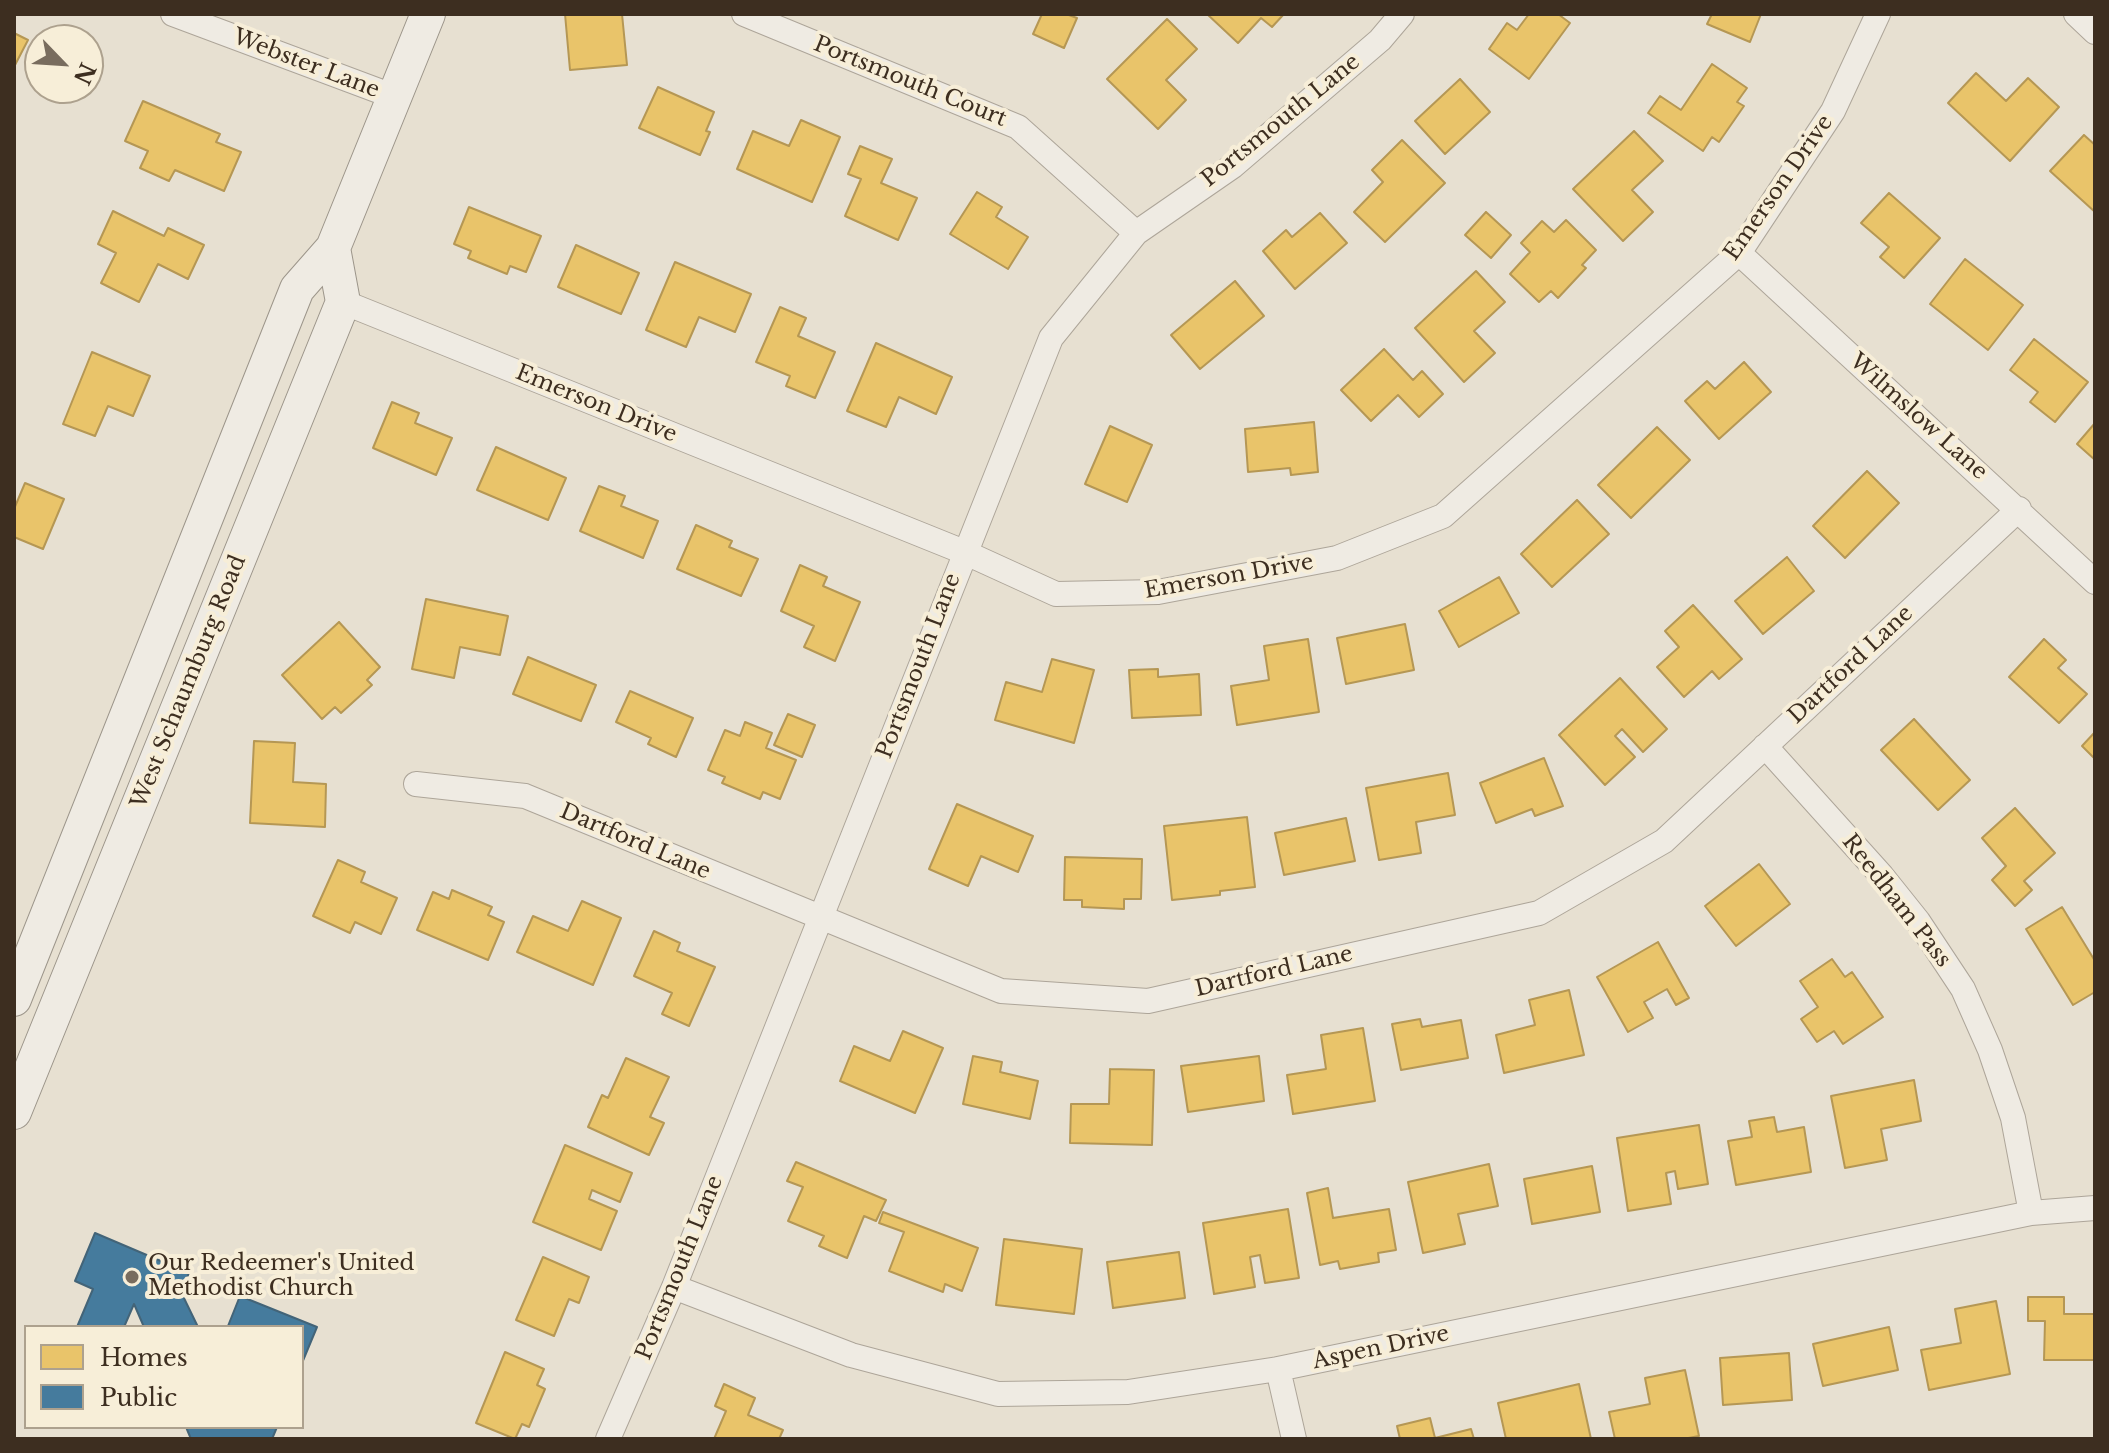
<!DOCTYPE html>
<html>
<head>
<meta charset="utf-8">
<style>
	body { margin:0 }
	#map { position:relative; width:2109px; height:1453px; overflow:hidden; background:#e7e0d1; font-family:"Libre Baskerville",serif }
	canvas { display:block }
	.frame { position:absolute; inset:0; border:16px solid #3d2e20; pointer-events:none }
	.legend { position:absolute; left:24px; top:1325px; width:280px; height:104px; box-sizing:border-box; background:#f7eed8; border:2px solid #ada18e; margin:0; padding:10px 14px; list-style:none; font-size:24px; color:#3d2e20 }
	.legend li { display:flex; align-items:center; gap:16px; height:40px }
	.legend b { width:40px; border:2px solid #ada18e }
	.north { position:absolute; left:24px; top:24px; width:80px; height:80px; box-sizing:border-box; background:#f7eed8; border:2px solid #ada18e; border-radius:50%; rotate:115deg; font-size:22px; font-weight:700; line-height:32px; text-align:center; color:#3d2e20 }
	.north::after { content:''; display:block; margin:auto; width:28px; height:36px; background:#786c5e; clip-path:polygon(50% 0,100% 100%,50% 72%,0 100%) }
</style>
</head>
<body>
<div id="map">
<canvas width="2109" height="1453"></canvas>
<div class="frame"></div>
<ul class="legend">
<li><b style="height:22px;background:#e9c46a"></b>Homes</li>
<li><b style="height:22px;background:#457b9d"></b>Public</li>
</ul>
<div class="north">N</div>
</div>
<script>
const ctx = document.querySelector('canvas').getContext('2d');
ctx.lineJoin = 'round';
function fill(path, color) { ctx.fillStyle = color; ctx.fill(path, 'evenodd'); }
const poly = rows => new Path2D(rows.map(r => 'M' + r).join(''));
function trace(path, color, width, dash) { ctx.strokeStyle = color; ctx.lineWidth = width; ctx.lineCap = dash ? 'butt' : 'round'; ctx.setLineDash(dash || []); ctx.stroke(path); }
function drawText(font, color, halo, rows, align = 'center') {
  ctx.font = font + ' "Libre Baskerville",serif'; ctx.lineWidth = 8; ctx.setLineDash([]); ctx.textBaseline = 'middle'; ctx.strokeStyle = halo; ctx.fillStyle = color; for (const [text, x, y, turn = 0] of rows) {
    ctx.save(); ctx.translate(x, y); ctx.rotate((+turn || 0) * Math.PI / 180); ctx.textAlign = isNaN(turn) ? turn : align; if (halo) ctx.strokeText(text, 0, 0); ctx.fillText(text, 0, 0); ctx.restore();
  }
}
const homes = poly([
	[565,14,622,14,627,65,570,70,565,14],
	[1042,14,1066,14,1077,18,1064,48,1033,34,1042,14],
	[1207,14,1284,14,1272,27,1261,18,1238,43,1207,14],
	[1529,14,1558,14,1570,23,1529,79,1489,49,1507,23,1517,30,1529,14],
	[1712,14,1761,14,1750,42,1707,24,1712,14],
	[1167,19,1197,49,1166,80,1186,100,1158,129,1107,79,1167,19],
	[14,33,28,40,14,67,14,33],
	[1712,64,1747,88,1737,102,1744,106,1719,142,1712,137,1703,151,1648,113,1660,96,1681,110,1712,64],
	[1976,73,2006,101,2028,78,2059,107,2010,161,1948,103,1976,73],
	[1460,79,1490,112,1445,154,1415,121,1460,79],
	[658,87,714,112,706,131,710,132,700,155,639,128,658,87],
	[143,101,220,134,216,142,241,152,224,191,175,170,169,181,140,168,148,151,125,141,143,101],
	[801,120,840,137,812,202,737,169,753,131,789,146,801,120],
	[1634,131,1663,161,1632,190,1653,212,1623,241,1573,189,1634,131],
	[2084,135,2095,145,2095,212,2050,171,2084,135],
	[1402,140,1445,183,1385,242,1354,212,1383,182,1372,170,1402,140],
	[860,146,892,159,881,183,917,198,898,240,845,216,861,179,848,174,860,146],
	[977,192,1002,207,996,217,1028,237,1008,269,950,234,977,192],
	[1889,193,1940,238,1904,278,1880,257,1889,247,1861,223,1889,193],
	[469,207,541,236,526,272,510,266,507,274,468,258,471,251,454,244,469,207],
	[113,211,164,236,168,228,204,245,188,279,158,264,139,302,101,283,116,253,98,244,113,211],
	[1486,212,1511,235,1491,258,1465,235,1486,212],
	[1320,213,1347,243,1295,289,1263,251,1286,230,1292,237,1320,213],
	[1566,220,1596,250,1582,265,1586,268,1558,298,1551,291,1539,302,1510,274,1530,252,1521,243,1542,221,1554,232,1566,220],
	[576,245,639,273,621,314,558,287,576,245],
	[1965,259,2023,305,1988,350,1930,304,1965,259],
	[675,262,751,294,735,332,699,317,686,347,646,330,675,262],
	[1476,271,1505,302,1474,331,1495,353,1464,382,1415,328,1476,271],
	[1235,281,1264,316,1200,369,1171,335,1235,281],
	[780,307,806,318,798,336,835,352,815,398,786,386,790,376,756,362,780,307],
	[2034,339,2088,382,2055,422,2030,402,2038,392,2010,370,2034,339],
	[876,343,952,377,936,414,899,397,886,427,847,411,876,343],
	[1384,349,1413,380,1422,371,1443,394,1419,417,1398,395,1371,421,1341,390,1384,349],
	[92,352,150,376,133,416,108,406,95,436,63,424,92,352],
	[1744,362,1771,392,1719,439,1685,401,1707,381,1715,389,1744,362],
	[392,402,419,413,415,423,452,438,436,475,373,448,392,402],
	[1314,422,1318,472,1291,475,1290,468,1248,472,1245,429,1314,422],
	[2095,423,2095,460,2077,444,2095,423],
	[1110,426,1152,445,1127,502,1085,484,1110,426],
	[1657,427,1690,460,1631,518,1598,485,1657,427],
	[496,447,566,478,548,520,477,490,496,447],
	[1867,471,1899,503,1845,558,1813,526,1867,471],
	[25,483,64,499,43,549,14,537,14,509,25,483],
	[599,486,625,496,621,506,658,521,643,558,580,531,599,486],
	[1577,500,1609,534,1552,587,1521,554,1577,500],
	[696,525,732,541,729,547,758,559,741,596,677,569,696,525],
	[1787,557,1814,591,1763,634,1735,601,1787,557],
	[800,565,827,577,823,586,860,602,835,661,804,647,814,626,781,611,800,565],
	[1499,577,1519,613,1459,647,1439,611,1499,577],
	[426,599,508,616,500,655,460,647,454,678,412,669,426,599],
	[1693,605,1742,659,1719,679,1712,671,1684,697,1657,667,1679,647,1665,631,1693,605],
	[339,622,380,667,367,680,372,685,341,713,335,707,322,719,282,675,339,622],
	[1405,624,1414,670,1346,684,1337,638,1405,624],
	[1308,639,1319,712,1237,725,1231,686,1269,680,1264,646,1308,639],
	[2044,639,2066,660,2058,668,2087,694,2059,723,2009,677,2044,639],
	[528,657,596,685,581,721,513,694,528,657],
	[1052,659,1094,670,1074,743,995,720,1006,682,1042,692,1052,659],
	[1158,669,1158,677,1199,674,1201,715,1132,718,1129,670,1158,669],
	[1620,678,1667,729,1643,752,1622,729,1615,736,1635,757,1605,785,1559,735,1620,678],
	[630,691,693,718,676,757,648,744,651,738,616,722,630,691],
	[788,714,815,725,802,757,774,745,788,714],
	[1914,719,1970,780,1938,810,1881,750,1914,719],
	[745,722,772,733,766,748,796,760,780,799,763,792,760,799,722,783,725,777,708,770,725,730,740,736,745,722],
	[2095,732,2095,759,2082,746,2095,732],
	[254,741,295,743,293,782,326,784,325,827,250,823,254,741],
	[1544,758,1563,806,1535,816,1532,809,1496,823,1480,783,1544,758],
	[1448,773,1455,815,1416,822,1421,853,1379,860,1366,788,1448,773],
	[957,804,1033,836,1018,872,981,856,968,886,929,869,957,804],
	[2015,808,2055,853,2024,881,2032,890,2015,906,1992,880,2006,866,1982,838,2015,808],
	[1247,817,1255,887,1220,891,1220,895,1172,900,1164,826,1247,817],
	[1346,818,1355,861,1284,875,1275,833,1346,818],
	[1065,857,1142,859,1141,899,1124,899,1124,909,1082,907,1082,900,1064,900,1065,857],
	[338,860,365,872,361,882,397,898,381,934,355,922,350,933,313,916,338,860],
	[1759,864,1790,904,1736,946,1705,906,1759,864],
	[452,890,492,907,488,915,504,922,488,960,417,930,433,892,449,899,452,890],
	[582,901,621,918,593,985,517,952,533,916,568,931,582,901],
	[2062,907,2095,961,2095,992,2073,1005,2026,929,2062,907],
	[654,931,680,943,677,951,715,967,689,1026,662,1014,672,993,634,976,654,931],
	[1658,942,1689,998,1676,1005,1667,989,1644,1002,1653,1018,1628,1032,1597,977,1658,942],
	[1832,959,1845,977,1852,972,1883,1017,1843,1044,1834,1031,1817,1042,1801,1019,1818,1007,1800,981,1832,959],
	[1569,990,1584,1055,1504,1073,1496,1035,1535,1025,1529,1000,1569,990],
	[1420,1019,1422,1027,1461,1020,1468,1058,1401,1070,1392,1024,1420,1019],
	[1363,1028,1375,1101,1293,1114,1287,1075,1326,1069,1321,1035,1363,1028],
	[903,1031,943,1048,915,1113,840,1081,854,1046,890,1061,903,1031],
	[973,1056,1002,1062,1000,1072,1038,1081,1030,1119,963,1104,973,1056],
	[1259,1056,1264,1101,1188,1112,1181,1066,1259,1056],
	[626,1058,669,1077,650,1117,664,1123,649,1155,588,1127,602,1095,608,1098,626,1058],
	[1110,1069,1154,1070,1152,1145,1070,1143,1071,1104,1109,1104,1110,1069],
	[1914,1080,1921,1121,1881,1129,1887,1160,1845,1168,1831,1096,1914,1080],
	[1774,1117,1777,1132,1804,1127,1811,1172,1736,1185,1728,1141,1752,1137,1749,1121,1774,1117],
	[1699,1125,1708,1184,1678,1189,1675,1171,1666,1173,1671,1204,1628,1211,1617,1138,1699,1125],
	[565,1145,632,1173,620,1202,592,1190,589,1199,617,1211,601,1250,533,1222,565,1145],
	[796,1162,886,1200,876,1221,864,1216,847,1258,819,1246,824,1236,788,1221,803,1187,787,1181,796,1162],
	[1489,1164,1498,1206,1458,1214,1465,1244,1423,1253,1408,1182,1489,1164],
	[1592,1166,1600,1212,1532,1224,1524,1179,1592,1166],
	[1328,1188,1333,1218,1389,1209,1396,1250,1378,1253,1379,1262,1340,1269,1338,1261,1320,1265,1307,1193,1328,1188],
	[1288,1209,1299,1278,1265,1283,1260,1255,1250,1257,1255,1287,1214,1294,1203,1223,1288,1209],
	[883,1212,978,1248,962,1291,945,1284,943,1292,889,1271,904,1232,879,1223,883,1212],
	[1004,1239,1082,1249,1074,1314,996,1305,1004,1239],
	[1179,1252,1185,1298,1113,1308,1107,1262,1179,1252],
	[543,1257,589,1277,579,1303,569,1299,554,1336,516,1320,543,1257],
	[2028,1297,2064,1297,2064,1314,2095,1314,2095,1360,2044,1360,2045,1321,2028,1321,2028,1297],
	[1996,1301,2010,1374,1929,1390,1921,1350,1961,1343,1955,1309,1996,1301],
	[1889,1327,1898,1370,1823,1386,1813,1344,1889,1327],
	[505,1352,544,1369,537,1385,545,1389,529,1427,522,1424,515,1439,476,1423,505,1352],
	[1789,1353,1792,1400,1723,1405,1720,1358,1789,1353],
	[1685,1370,1699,1436,1683,1439,1615,1439,1609,1412,1650,1404,1645,1378,1685,1370],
	[724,1384,755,1398,748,1415,783,1430,779,1439,714,1439,726,1411,715,1406,724,1384],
	[1579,1384,1591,1439,1506,1439,1498,1403,1579,1384],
	[1430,1418,1435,1438,1471,1429,1474,1439,1400,1439,1397,1426,1430,1418]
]);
const public = poly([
	[95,1233,189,1273,181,1292,198,1327,144,1327,134,1304,124,1327,77,1327,93,1289,75,1281,95,1233],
	[240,1296,317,1327,302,1363,302,1327,211,1327,228,1326,240,1296],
	[186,1427,277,1427,272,1439,191,1439,186,1427]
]);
const street = poly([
	[173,14,395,97],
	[744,14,1018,127,1136,233],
	[2076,14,2095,32],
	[1739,253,2095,582],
	[343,302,964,552,1056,594,1158,592,1337,558,1443,516,1739,253,1833,111,1878,14],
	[1765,746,1882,876,1918,921,1963,989,1990,1050,2013,1118,2031,1213],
	[416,784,525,796,1001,991,1148,1001,1539,913,1664,841,2019,509],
	[674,1287,851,1355,998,1394,1128,1392,1278,1369,2031,1213,2095,1208],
	[1278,1369,1294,1439],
	[608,1439,674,1287,1051,338,1136,233,1233,166,1380,40,1402,14]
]);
const secondary = poly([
	[14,999,297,289,333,248,428,14],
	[14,1112,343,302,333,248]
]);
const markers = [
	[132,1277,8,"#786c5e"]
];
const streetNames = [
	["Webster Lane",306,64,21],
	["Portsmouth Court",910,82,22],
	["Portsmouth Lane",1281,121,-39],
	["Emerson Drive",1779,188,-55],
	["Emerson Drive",596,404,22],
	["Wilmslow Lane",1918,417,42],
	["Emerson Drive",1229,577,-10],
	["Dartford Lane",1851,665,-43],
	["Portsmouth Lane",919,666,-69],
	["West Schaumburg Road",189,682,-68],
	["Dartford Lane",635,842,23],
	["Reedham Pass",1896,901,52],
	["Dartford Lane",1274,972,-13],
	["Portsmouth Lane",680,1268,-68],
	["Aspen Drive",1381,1348,-12]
];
const poiNames = [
	["Our Redeemer's United",148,1264],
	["Methodist Church",148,1289]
];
fill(homes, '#e9c46a');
trace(homes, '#b59754', 2);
fill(public, '#457b9d');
trace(public, '#436478', 2);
trace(street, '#ada599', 26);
trace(secondary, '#9c958a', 36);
trace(street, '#efebe3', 24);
trace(secondary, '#efebe3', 34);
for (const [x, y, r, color] of markers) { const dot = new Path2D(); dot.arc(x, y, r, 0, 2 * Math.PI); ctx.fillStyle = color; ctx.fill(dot); trace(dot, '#f7eed8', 3); }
drawText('22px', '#3d2e20', '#f7eed8', streetNames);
drawText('22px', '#3d2e20', '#f7eed8', poiNames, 'left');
</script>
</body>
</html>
